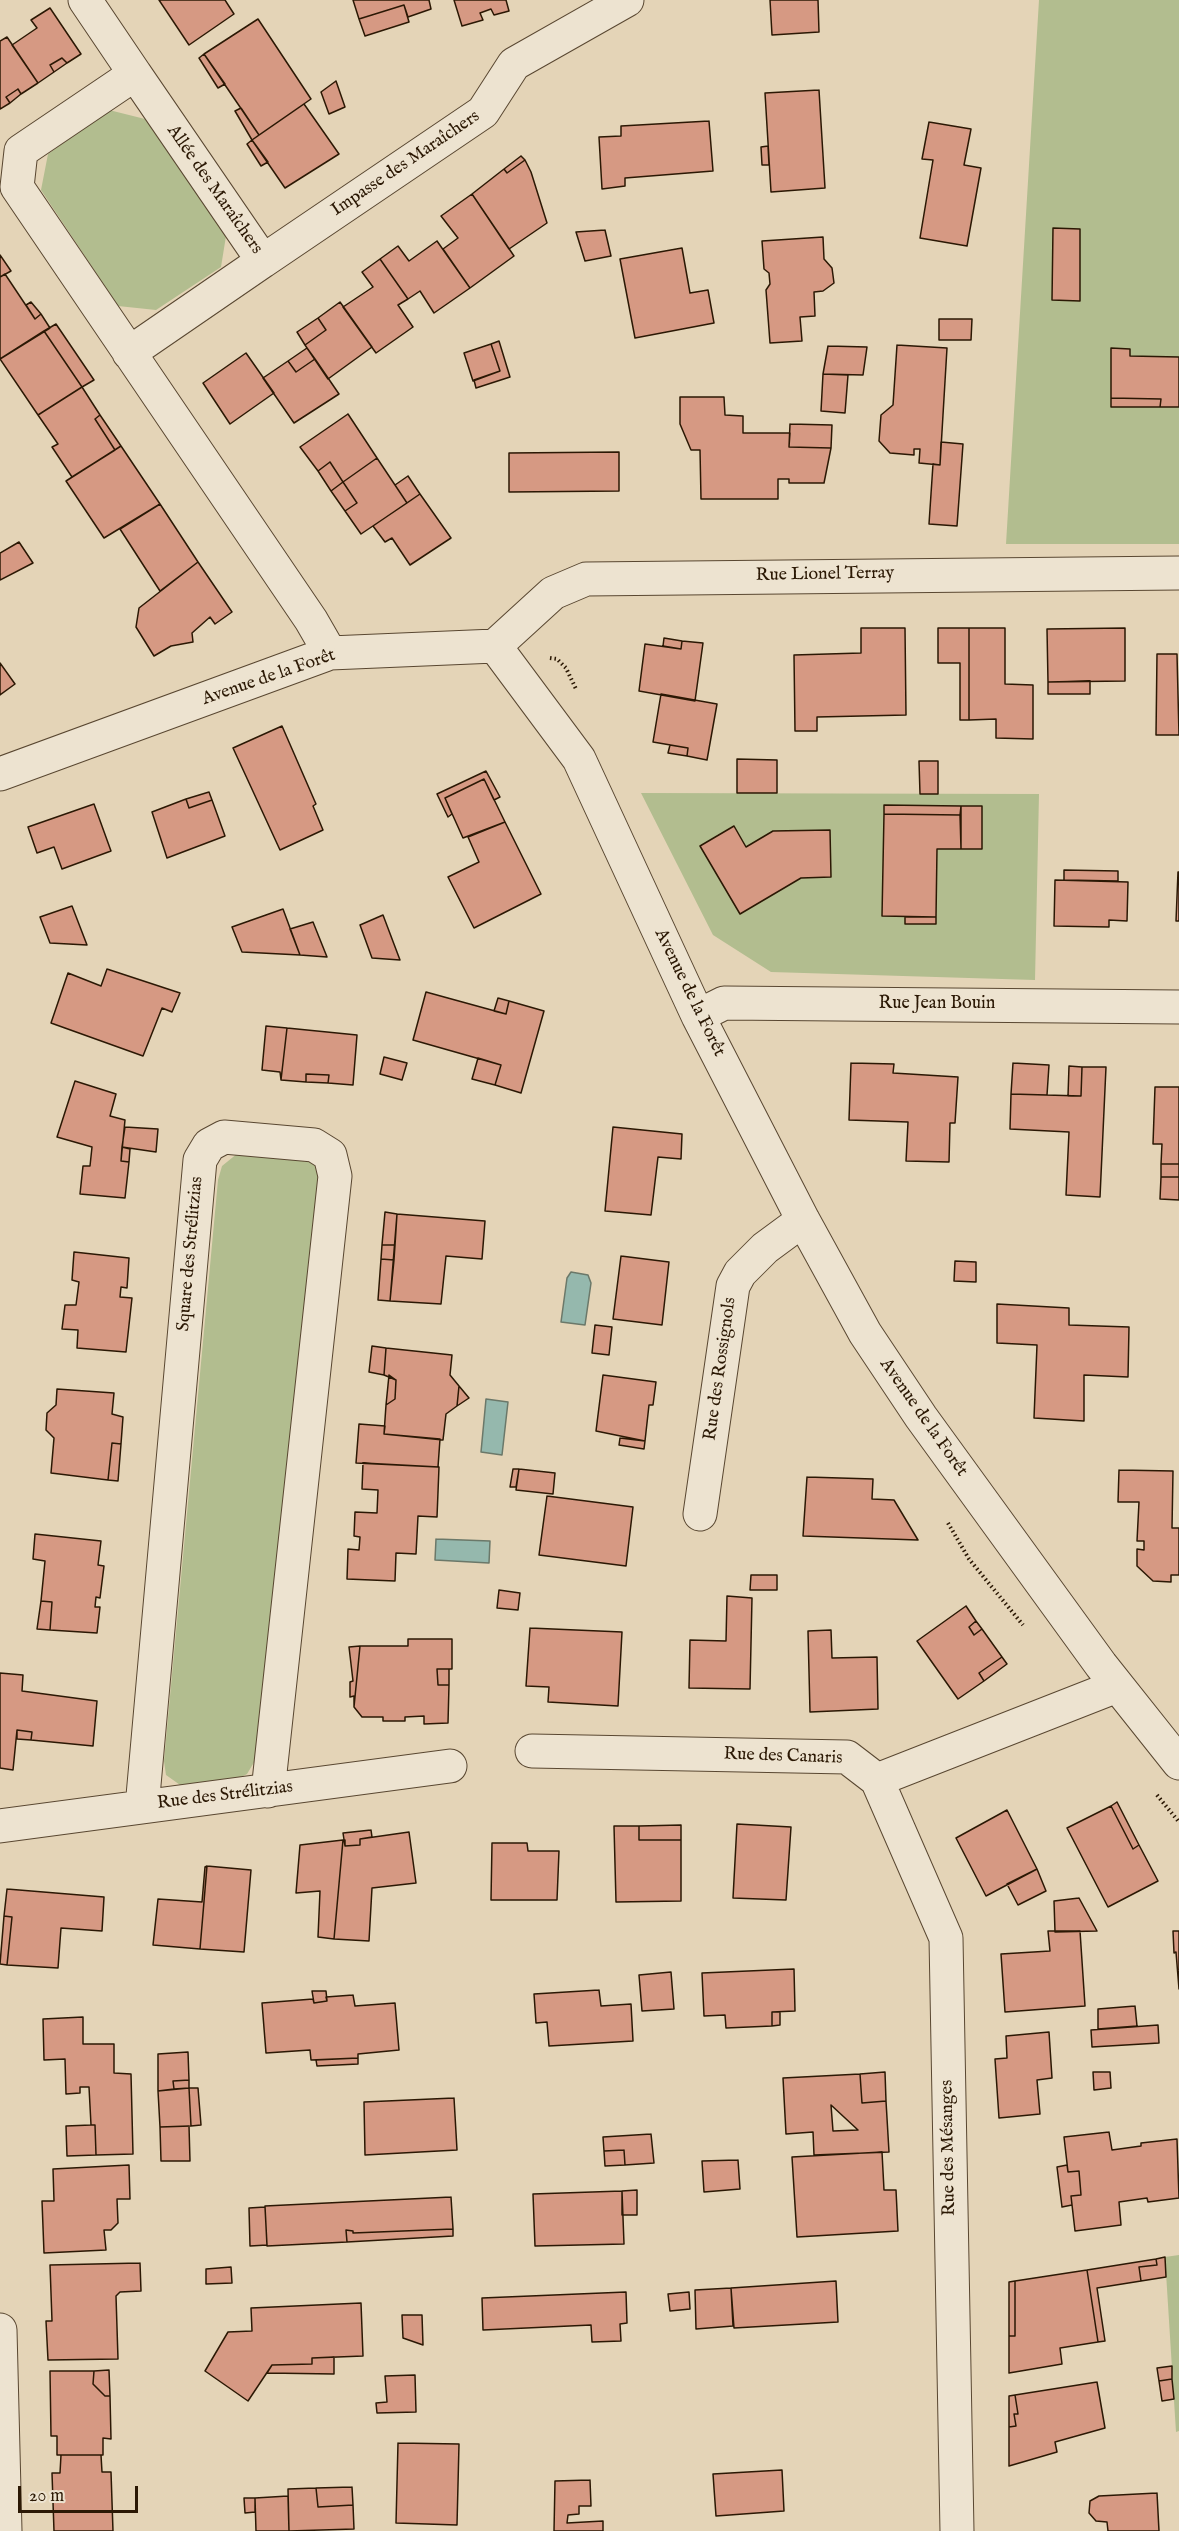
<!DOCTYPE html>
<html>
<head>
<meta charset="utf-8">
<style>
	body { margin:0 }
	#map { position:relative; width:1179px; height:2531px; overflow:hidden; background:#e4d4b7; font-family:"IM FELL English",serif }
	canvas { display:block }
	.scale { position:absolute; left:18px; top:2486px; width:120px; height:27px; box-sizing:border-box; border:3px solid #2b1804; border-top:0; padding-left:8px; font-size:18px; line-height:21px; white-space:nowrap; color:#2b1804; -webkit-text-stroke:4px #ede3d0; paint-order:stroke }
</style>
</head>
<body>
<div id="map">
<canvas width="1179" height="2531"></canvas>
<div class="scale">20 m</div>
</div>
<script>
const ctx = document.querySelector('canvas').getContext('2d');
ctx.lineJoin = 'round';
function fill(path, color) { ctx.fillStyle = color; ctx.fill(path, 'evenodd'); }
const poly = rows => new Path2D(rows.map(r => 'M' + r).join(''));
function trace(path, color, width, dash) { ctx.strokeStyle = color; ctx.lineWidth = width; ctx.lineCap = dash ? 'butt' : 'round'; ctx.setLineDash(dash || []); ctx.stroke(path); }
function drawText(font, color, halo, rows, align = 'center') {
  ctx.font = font + ' "IM FELL English",serif'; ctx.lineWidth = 6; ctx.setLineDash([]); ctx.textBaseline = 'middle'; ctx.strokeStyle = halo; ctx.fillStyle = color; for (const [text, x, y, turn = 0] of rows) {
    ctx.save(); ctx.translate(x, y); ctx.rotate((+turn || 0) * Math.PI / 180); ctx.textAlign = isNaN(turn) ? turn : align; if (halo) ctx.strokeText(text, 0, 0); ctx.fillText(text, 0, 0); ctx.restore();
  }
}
const green = poly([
	[1039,0,1179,0,1179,544,1006,544],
	[109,110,145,119,226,236,221,267,156,310,118,306,41,190,48,154],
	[641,793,1039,794,1035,980,771,972,713,935],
	[238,1153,312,1162,319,1169,320,1181,256,1759,247,1774,237,1779,183,1787,166,1775,164,1761,218,1180,222,1166],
	[1179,2255,1179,2431,1176,2432,1165,2257]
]);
const water = poly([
	[571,1272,588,1275,591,1283,585,1325,561,1322,567,1278,571,1272],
	[486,1399,508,1402,502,1455,481,1452,486,1399],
	[436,1539,490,1541,489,1563,435,1560,436,1539]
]);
const building = poly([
	[159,0,225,0,234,14,189,45,159,0],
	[353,0,429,0,431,9,408,17,404,5,359,19,353,0],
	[454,0,506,0,509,11,494,15,491,9,480,13,483,20,462,26,454,0],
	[770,0,818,0,819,32,772,35,770,0],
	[404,5,409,22,365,36,359,19,404,5],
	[50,8,81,54,67,63,62,58,50,65,54,72,38,83,12,45,37,28,31,20,50,8],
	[258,19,311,99,259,135,204,54,258,19],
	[7,37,38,83,21,94,18,89,6,97,10,103,0,109,0,41,7,37],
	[204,54,225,84,218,88,199,58,204,54],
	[62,58,67,63,54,72,50,65,62,58],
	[336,81,345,107,329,114,321,92,336,81],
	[18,89,21,94,10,103,6,97,18,89],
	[819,90,825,188,771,192,765,93,819,90],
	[304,104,339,154,285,188,252,140,304,104],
	[241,108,259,135,252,140,235,111,241,108],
	[709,121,713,171,625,178,625,186,602,189,599,137,621,136,621,126,709,121],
	[929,122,971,129,964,165,981,168,967,246,920,238,933,160,922,159,929,122],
	[252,140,268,162,261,166,247,144,252,140],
	[768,146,769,165,762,165,761,147,768,146],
	[521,156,525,160,507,173,504,169,521,156],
	[525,160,531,172,547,223,509,249,472,194,504,169,507,173,525,160],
	[472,194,514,256,470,288,443,249,458,238,441,216,472,194],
	[1053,228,1080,229,1080,301,1052,300,1053,228],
	[605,230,611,256,585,261,576,232,605,230],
	[823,237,824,259,832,268,834,283,823,291,814,292,815,316,800,317,802,341,770,343,766,290,770,284,769,273,764,269,762,241,823,237],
	[437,241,470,288,434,313,420,291,408,299,380,259,398,246,409,261,437,241],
	[682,248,690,293,708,290,714,323,635,338,620,259,682,248],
	[0,255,11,271,0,277,0,255],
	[380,259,408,299,398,305,413,327,376,353,343,307,373,287,362,272,380,259],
	[5,274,35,319,41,314,50,328,0,359,0,277,5,274],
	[31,302,41,314,35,319,26,305,31,302],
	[340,302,372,347,328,379,305,345,326,330,318,318,340,302],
	[318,318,326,330,305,345,297,332,318,318],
	[939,319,972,319,971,340,939,340,939,319],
	[56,324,94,380,82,387,44,331,56,324],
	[44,331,82,387,38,415,0,359,44,331],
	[499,341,510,377,476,388,474,380,500,371,491,344,499,341],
	[491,344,500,371,473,381,464,353,491,344],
	[897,345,947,348,940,465,919,463,920,449,914,449,914,455,890,453,879,441,881,415,893,405,897,345],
	[828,346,867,347,863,375,823,374,828,346],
	[307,348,315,359,296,372,288,361,307,348],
	[1111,348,1130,349,1130,356,1179,357,1179,407,1160,407,1161,399,1111,398,1111,348],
	[246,353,274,393,230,424,203,383,246,353],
	[315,359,339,394,294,423,263,378,288,361,296,372,315,359],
	[823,374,848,375,845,413,821,411,823,374],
	[82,387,100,415,95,419,115,450,72,477,52,447,58,444,38,415,82,387],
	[680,397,724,397,725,415,743,416,743,433,790,433,789,447,831,448,824,483,789,483,789,479,778,479,778,499,701,499,700,450,691,450,680,424,680,397],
	[1111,398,1161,399,1160,407,1111,407,1111,398],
	[348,414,377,458,343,482,330,462,318,471,300,447,348,414],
	[100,415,121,446,115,450,95,419,100,415],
	[790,424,832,425,831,448,789,447,790,424],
	[941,442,963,444,957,526,929,524,933,464,940,465,941,442],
	[121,446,160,504,104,538,66,481,121,446],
	[619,452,619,491,509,492,509,453,619,452],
	[377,458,407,503,361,534,345,511,357,503,343,482,377,458],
	[330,462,343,482,331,491,318,471,330,462],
	[408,476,420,494,407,503,395,485,408,476],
	[343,482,357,503,345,511,331,491,343,482],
	[420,494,451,538,410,565,392,538,385,542,373,526,420,494],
	[160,504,198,562,160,591,120,529,160,504],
	[19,542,33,563,0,580,0,553,19,542],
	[198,562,232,612,215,624,210,617,192,633,193,642,171,646,154,656,136,627,139,608,198,562],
	[861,628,905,628,906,715,817,717,817,731,795,731,794,655,861,653,861,628],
	[938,628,969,628,969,720,960,720,960,663,938,663,938,628],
	[969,628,1005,628,1005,684,1033,685,1033,739,996,738,996,719,969,720,969,628],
	[1125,628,1125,681,1048,682,1047,629,1125,628],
	[664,638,682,641,681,649,663,646,664,638],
	[682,641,703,643,695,701,639,691,645,644,681,649,682,641],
	[1157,654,1177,654,1179,735,1156,735,1157,654],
	[0,663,15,684,0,695,0,663],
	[1090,681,1090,694,1048,694,1048,682,1090,681],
	[661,694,717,704,707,760,687,756,688,748,653,742,661,694],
	[282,726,316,804,313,806,323,830,280,850,233,748,282,726],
	[670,745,688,748,687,756,668,753,670,745],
	[737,759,777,760,777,793,737,793,737,759],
	[919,761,938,761,938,794,920,794,919,761],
	[486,771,500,797,494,800,484,779,445,798,452,814,448,817,437,794,486,771],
	[484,779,505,822,463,838,445,798,484,779],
	[209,792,212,800,189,808,186,799,209,792],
	[186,799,189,808,212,800,225,836,167,858,152,812,186,799],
	[94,804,111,851,62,869,54,847,37,853,28,827,94,804],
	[884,805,961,806,960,815,884,814,884,805],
	[961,806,982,806,982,849,961,849,961,806],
	[884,814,960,815,961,849,937,849,936,917,882,916,884,814],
	[505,822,541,894,474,928,448,877,479,862,468,837,505,822],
	[734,826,746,847,773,831,830,830,831,877,801,878,740,914,700,846,734,826],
	[1064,870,1118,871,1118,881,1064,880,1064,870],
	[1178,872,1179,872,1179,921,1176,921,1178,872],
	[1055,880,1128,882,1127,921,1109,920,1109,927,1054,926,1055,880],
	[72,906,87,945,50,943,40,917,72,906],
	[283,909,300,955,242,952,232,927,283,909],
	[383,915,400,960,372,958,360,925,383,915],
	[905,917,936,917,936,924,905,924,905,917],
	[313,922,327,957,300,955,290,929,313,922],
	[107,969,180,993,172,1012,162,1008,143,1056,51,1023,68,973,101,986,107,969],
	[426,992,506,1014,509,1001,544,1011,521,1093,495,1085,501,1065,413,1040,426,992],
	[498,998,509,1001,506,1014,494,1011,498,998],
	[266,1026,287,1028,281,1080,280,1072,262,1070,266,1026],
	[287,1028,357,1035,353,1085,328,1083,329,1075,306,1074,306,1082,281,1080,287,1028],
	[384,1057,407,1063,402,1080,380,1074,384,1057],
	[478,1058,501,1065,495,1085,472,1079,478,1058],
	[851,1063,894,1064,893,1073,958,1077,955,1123,950,1123,949,1162,906,1161,908,1122,849,1120,851,1063],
	[1013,1063,1049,1065,1047,1095,1011,1094,1013,1063],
	[1069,1066,1082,1067,1081,1096,1068,1096,1069,1066],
	[1082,1067,1106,1067,1100,1197,1066,1195,1069,1132,1010,1129,1011,1094,1081,1096,1082,1067],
	[306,1074,329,1075,328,1083,306,1082,306,1074],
	[75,1081,116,1094,110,1116,125,1120,121,1161,129,1162,125,1198,80,1194,83,1166,90,1166,92,1147,57,1137,75,1081],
	[1155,1087,1179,1087,1179,1164,1161,1164,1162,1144,1153,1144,1155,1087],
	[125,1127,158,1129,156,1152,122,1147,125,1127],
	[613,1127,682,1134,681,1159,658,1157,651,1215,605,1211,613,1127],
	[122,1147,130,1149,129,1162,121,1161,122,1147],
	[1161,1164,1179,1164,1179,1177,1161,1177,1161,1164],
	[1161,1177,1179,1177,1179,1200,1160,1199,1161,1177],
	[385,1212,397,1214,395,1245,382,1245,385,1212],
	[397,1214,485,1221,482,1259,446,1256,441,1304,390,1301,397,1214],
	[382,1245,395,1245,394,1260,381,1259,382,1245],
	[74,1252,129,1258,127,1288,121,1287,120,1297,132,1298,126,1352,77,1348,78,1330,62,1329,65,1305,76,1305,79,1282,72,1280,74,1252],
	[621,1256,669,1262,662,1325,613,1319,621,1256],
	[381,1259,394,1260,390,1301,378,1300,381,1259],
	[955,1261,976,1262,976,1282,954,1281,955,1261],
	[997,1304,1069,1308,1069,1325,1129,1327,1128,1377,1084,1375,1084,1421,1034,1418,1037,1345,997,1343,997,1304],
	[595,1325,612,1327,609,1355,592,1353,595,1325],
	[372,1346,386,1348,384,1375,369,1372,372,1346],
	[386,1348,452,1355,450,1375,459,1386,457,1406,446,1414,443,1440,384,1434,386,1405,395,1399,396,1380,384,1375,386,1348],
	[389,1375,396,1380,395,1399,386,1405,389,1375],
	[603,1375,656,1382,653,1405,649,1405,645,1441,596,1431,603,1375],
	[459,1386,469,1398,457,1406,459,1386],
	[57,1389,114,1393,112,1414,123,1417,121,1444,112,1443,108,1480,51,1473,54,1438,46,1430,47,1413,56,1405,57,1389],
	[359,1424,385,1426,384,1434,440,1439,438,1467,356,1463,359,1424],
	[620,1438,645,1441,644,1449,619,1445,620,1438],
	[112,1443,121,1444,118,1481,108,1480,112,1443],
	[363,1463,439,1467,437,1517,418,1516,416,1554,396,1553,395,1581,347,1579,348,1549,359,1550,360,1537,354,1536,355,1512,377,1513,378,1490,362,1489,363,1463],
	[513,1469,519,1469,516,1487,510,1487,513,1469],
	[519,1469,555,1473,553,1494,516,1490,519,1469],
	[1119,1470,1173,1471,1172,1528,1179,1528,1179,1575,1171,1575,1171,1582,1153,1581,1137,1566,1137,1549,1144,1550,1144,1541,1137,1541,1139,1502,1118,1502,1119,1470],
	[807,1477,873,1479,872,1499,894,1500,918,1540,803,1536,807,1477],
	[547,1496,633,1507,626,1566,539,1555,547,1496],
	[35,1534,101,1541,98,1565,104,1566,100,1598,96,1597,95,1607,100,1607,97,1633,50,1630,52,1602,41,1601,45,1561,33,1559,35,1534],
	[751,1575,777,1575,777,1590,750,1590,751,1575],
	[499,1590,520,1593,518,1610,497,1608,499,1590],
	[727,1596,752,1598,750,1689,689,1688,690,1640,726,1641,727,1596],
	[41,1601,52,1602,50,1630,37,1629,41,1601],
	[966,1606,976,1621,969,1627,974,1635,982,1629,1002,1657,979,1673,984,1681,958,1699,917,1641,966,1606],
	[976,1621,982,1629,974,1635,969,1627,976,1621],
	[530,1628,622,1632,618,1706,548,1702,549,1687,526,1686,530,1628],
	[831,1630,832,1658,877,1657,878,1709,810,1712,808,1631,831,1630],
	[408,1639,452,1639,452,1669,437,1669,438,1685,449,1685,448,1723,424,1724,424,1716,405,1717,405,1721,383,1721,383,1717,362,1717,354,1707,360,1646,408,1646,408,1639],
	[360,1646,354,1707,354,1696,350,1697,350,1682,353,1681,349,1647,360,1646],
	[1002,1657,1007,1664,984,1681,979,1673,1002,1657],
	[437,1669,449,1669,449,1685,438,1685,437,1669],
	[0,1673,23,1675,22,1691,97,1701,93,1746,31,1740,32,1732,17,1730,13,1770,0,1768,0,1673],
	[17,1730,32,1732,31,1740,17,1739,17,1730],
	[1117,1802,1139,1845,1133,1849,1111,1806,1117,1802],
	[1111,1806,1133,1849,1139,1845,1158,1881,1108,1907,1067,1828,1111,1806],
	[1007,1810,1037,1869,986,1896,956,1838,1007,1810],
	[737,1824,791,1827,786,1900,733,1898,737,1824],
	[681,1825,681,1840,639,1840,639,1826,681,1825],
	[614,1826,639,1826,639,1840,681,1840,681,1901,616,1902,614,1826],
	[371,1830,372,1837,360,1839,360,1845,345,1846,343,1833,371,1830],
	[409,1832,416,1883,372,1888,369,1941,334,1939,343,1840,345,1840,345,1846,360,1845,360,1839,409,1832],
	[343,1840,334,1939,318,1937,320,1891,296,1893,300,1845,343,1840],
	[492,1843,527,1843,528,1851,559,1851,557,1900,491,1900,492,1843],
	[207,1866,251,1870,244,1952,200,1949,207,1866],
	[207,1866,200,1949,153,1945,158,1899,202,1902,205,1867,207,1866],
	[1037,1869,1046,1891,1018,1905,1007,1884,1037,1869],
	[7,1889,104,1897,102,1931,61,1928,58,1968,7,1965,12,1917,4,1916,7,1889],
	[1079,1898,1097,1931,1055,1932,1054,1901,1079,1898],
	[4,1916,12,1917,7,1965,0,1964,4,1916],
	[1048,1931,1080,1931,1085,2006,1005,2012,1001,1954,1050,1951,1048,1931],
	[1173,1931,1179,1931,1179,1989,1176,1952,1174,1953,1173,1931],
	[794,1969,795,2011,772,2012,772,2026,726,2028,725,2015,704,2016,702,1973,794,1969],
	[671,1972,674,2009,642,2011,639,1975,671,1972],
	[599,1990,601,2006,631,2004,633,2041,549,2046,547,2022,536,2023,534,1994,599,1990],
	[312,1991,326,1991,327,2001,314,2003,312,1991],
	[353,1995,355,2006,395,2003,399,2050,358,2054,358,2058,311,2060,310,2050,266,2053,262,2003,313,1999,314,2003,327,2001,326,1997,353,1995],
	[1135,2006,1137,2026,1098,2029,1098,2009,1135,2006],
	[772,2012,780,2012,780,2025,772,2026,772,2012],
	[83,2017,83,2044,114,2044,114,2073,131,2074,133,2154,96,2155,95,2125,91,2125,89,2087,80,2087,80,2093,66,2094,65,2059,44,2060,43,2019,83,2017],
	[1158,2025,1159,2043,1092,2047,1091,2030,1158,2025],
	[1049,2032,1052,2078,1037,2080,1040,2114,999,2118,995,2059,1007,2058,1006,2036,1049,2032],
	[188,2052,189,2080,173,2081,174,2089,158,2091,158,2054,188,2052],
	[358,2058,358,2064,317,2066,316,2060,358,2058],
	[885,2072,886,2101,862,2103,860,2074,885,2072],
	[1093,2072,1110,2072,1111,2088,1094,2090,1093,2072],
	[860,2074,862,2103,886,2101,889,2152,814,2155,813,2132,786,2134,783,2078,860,2074],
	[831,2105,858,2130,833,2131,831,2105],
	[189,2080,189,2088,174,2089,173,2081,189,2080],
	[189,2088,198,2088,201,2125,191,2126,189,2088],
	[189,2088,191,2126,160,2127,158,2091,189,2088],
	[454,2098,457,2150,365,2155,364,2102,454,2098],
	[91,2125,95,2125,96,2155,67,2156,66,2126,91,2125],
	[189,2126,190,2161,161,2161,160,2127,189,2126],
	[1109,2132,1112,2150,1141,2146,1141,2143,1177,2139,1179,2198,1148,2202,1147,2198,1119,2202,1121,2225,1075,2231,1071,2196,1081,2195,1079,2171,1068,2172,1064,2137,1109,2132],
	[651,2134,654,2163,625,2165,624,2150,604,2151,603,2137,651,2134],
	[624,2150,625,2165,605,2166,604,2151,624,2150],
	[882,2152,884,2190,896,2190,898,2231,797,2237,792,2157,882,2152],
	[738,2160,740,2189,704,2192,702,2161,738,2160],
	[129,2165,130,2199,117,2199,118,2223,111,2230,104,2230,106,2250,44,2253,42,2201,54,2201,53,2169,129,2165],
	[1067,2165,1068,2172,1079,2171,1081,2195,1071,2196,1072,2205,1062,2207,1057,2167,1067,2165],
	[637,2190,637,2215,622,2215,622,2191,637,2190],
	[622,2191,624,2244,535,2246,533,2194,622,2191],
	[451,2197,453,2229,353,2233,353,2231,346,2230,347,2242,267,2246,265,2206,451,2197],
	[265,2207,267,2245,250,2246,249,2208,265,2207],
	[453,2229,453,2236,347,2242,346,2230,353,2231,353,2233,453,2229],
	[1165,2257,1166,2277,1141,2281,1139,2267,1157,2265,1156,2259,1165,2257],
	[1156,2259,1157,2265,1139,2267,1141,2281,1097,2288,1105,2341,1098,2342,1087,2270,1156,2259],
	[140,2263,141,2291,120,2292,116,2296,118,2359,48,2360,46,2321,52,2321,50,2265,140,2263],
	[231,2267,232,2283,206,2284,206,2269,231,2267],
	[1087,2270,1098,2342,1060,2348,1062,2364,1009,2373,1009,2336,1015,2336,1015,2281,1087,2270],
	[836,2281,838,2322,734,2328,731,2288,836,2281],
	[1015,2281,1015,2336,1009,2336,1009,2282,1015,2281],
	[731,2288,733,2326,696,2329,695,2290,731,2288],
	[626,2292,627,2323,620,2324,621,2341,592,2342,591,2325,483,2330,482,2298,626,2292],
	[689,2292,690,2309,670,2311,668,2294,689,2292],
	[361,2303,363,2356,312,2358,312,2364,272,2365,248,2401,205,2371,228,2332,252,2331,251,2308,361,2303],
	[402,2315,422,2315,423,2345,403,2338,402,2315],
	[334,2357,334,2374,267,2373,272,2365,312,2364,312,2358,334,2357],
	[1172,2366,1172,2379,1159,2381,1157,2368,1172,2366],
	[109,2370,110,2396,105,2396,93,2384,94,2371,109,2370],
	[50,2371,94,2371,93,2384,105,2396,110,2396,111,2439,103,2438,103,2455,57,2455,57,2436,51,2436,50,2371],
	[415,2375,416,2412,377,2413,376,2403,387,2402,385,2376,415,2375],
	[1172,2379,1174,2399,1162,2401,1159,2381,1172,2379],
	[1097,2382,1105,2428,1055,2442,1057,2452,1009,2466,1009,2427,1016,2426,1014,2414,1018,2414,1015,2395,1097,2382],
	[1015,2395,1018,2414,1014,2414,1016,2426,1009,2427,1009,2396,1015,2395],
	[398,2443,459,2444,457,2525,396,2523,398,2443],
	[61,2455,101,2455,102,2472,111,2472,113,2531,54,2531,52,2473,60,2473,61,2455],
	[782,2470,784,2511,716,2516,713,2474,782,2470],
	[590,2480,591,2506,579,2506,579,2514,568,2515,567,2523,603,2521,603,2531,554,2531,555,2481,590,2480],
	[352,2487,353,2505,318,2507,316,2488,352,2487],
	[316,2488,318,2507,353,2505,354,2529,289,2531,288,2489,316,2488],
	[1157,2493,1159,2531,1108,2531,1107,2522,1096,2521,1089,2513,1090,2501,1099,2496,1157,2493],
	[288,2496,289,2531,256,2531,255,2498,288,2496],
	[244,2498,255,2498,255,2512,245,2513,244,2498]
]);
const path = poly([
	[550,658,557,659,566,668,576,689],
	[948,1523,969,1559,1023,1625],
	[1157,1795,1179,1822]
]);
const street = poly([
	[85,0,135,74,21,151,17,187,311,620,330,653],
	[263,261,483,112,514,64,627,0],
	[129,353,263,261,135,74],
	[495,646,579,759,698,1016,803,1220,865,1333,921,1417,1101,1665,1179,1763],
	[495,646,553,593,586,579,1179,573],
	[0,774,330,653,495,646],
	[698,1016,724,1003,1179,1007],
	[700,1514,733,1286,740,1273,765,1248,803,1220],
	[532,1751,847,1757,877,1780,1117,1686],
	[877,1780,946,1938,957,2531],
	[142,1807,200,1160,209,1145,224,1137,314,1145,330,1155,335,1176,268,1791],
	[0,1826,450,1766],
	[0,2330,5,2531]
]);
const streetNames = [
	["Impasse des Maraîchers",406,164,-34],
	["Allée des Maraîchers",214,190,55],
	["Rue Lionel Terray",825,575,-1],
	["Avenue de la Forêt",269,678,-19],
	["Avenue de la Forêt",689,993,64],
	["Rue Jean Bouin",937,1004],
	["Square des Strélitzias",191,1254,-85],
	["Rue des Rossignols",721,1369,-82],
	["Avenue de la Forêt",923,1418,55],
	["Rue des Canaris",783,1757,2],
	["Rue des Strélitzias",225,1796,-7],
	["Rue des Mésanges",949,2148,-91]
];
fill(green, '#b2bd8f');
fill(water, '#95b8ad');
trace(water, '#6b7869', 1.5);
fill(building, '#d69983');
trace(building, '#2b1804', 1.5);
trace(street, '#594731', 35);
trace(path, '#2b1804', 4, [1.5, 3]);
trace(street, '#ede3d0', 33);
drawText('18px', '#2b1804', '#ede3d0', streetNames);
</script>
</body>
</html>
